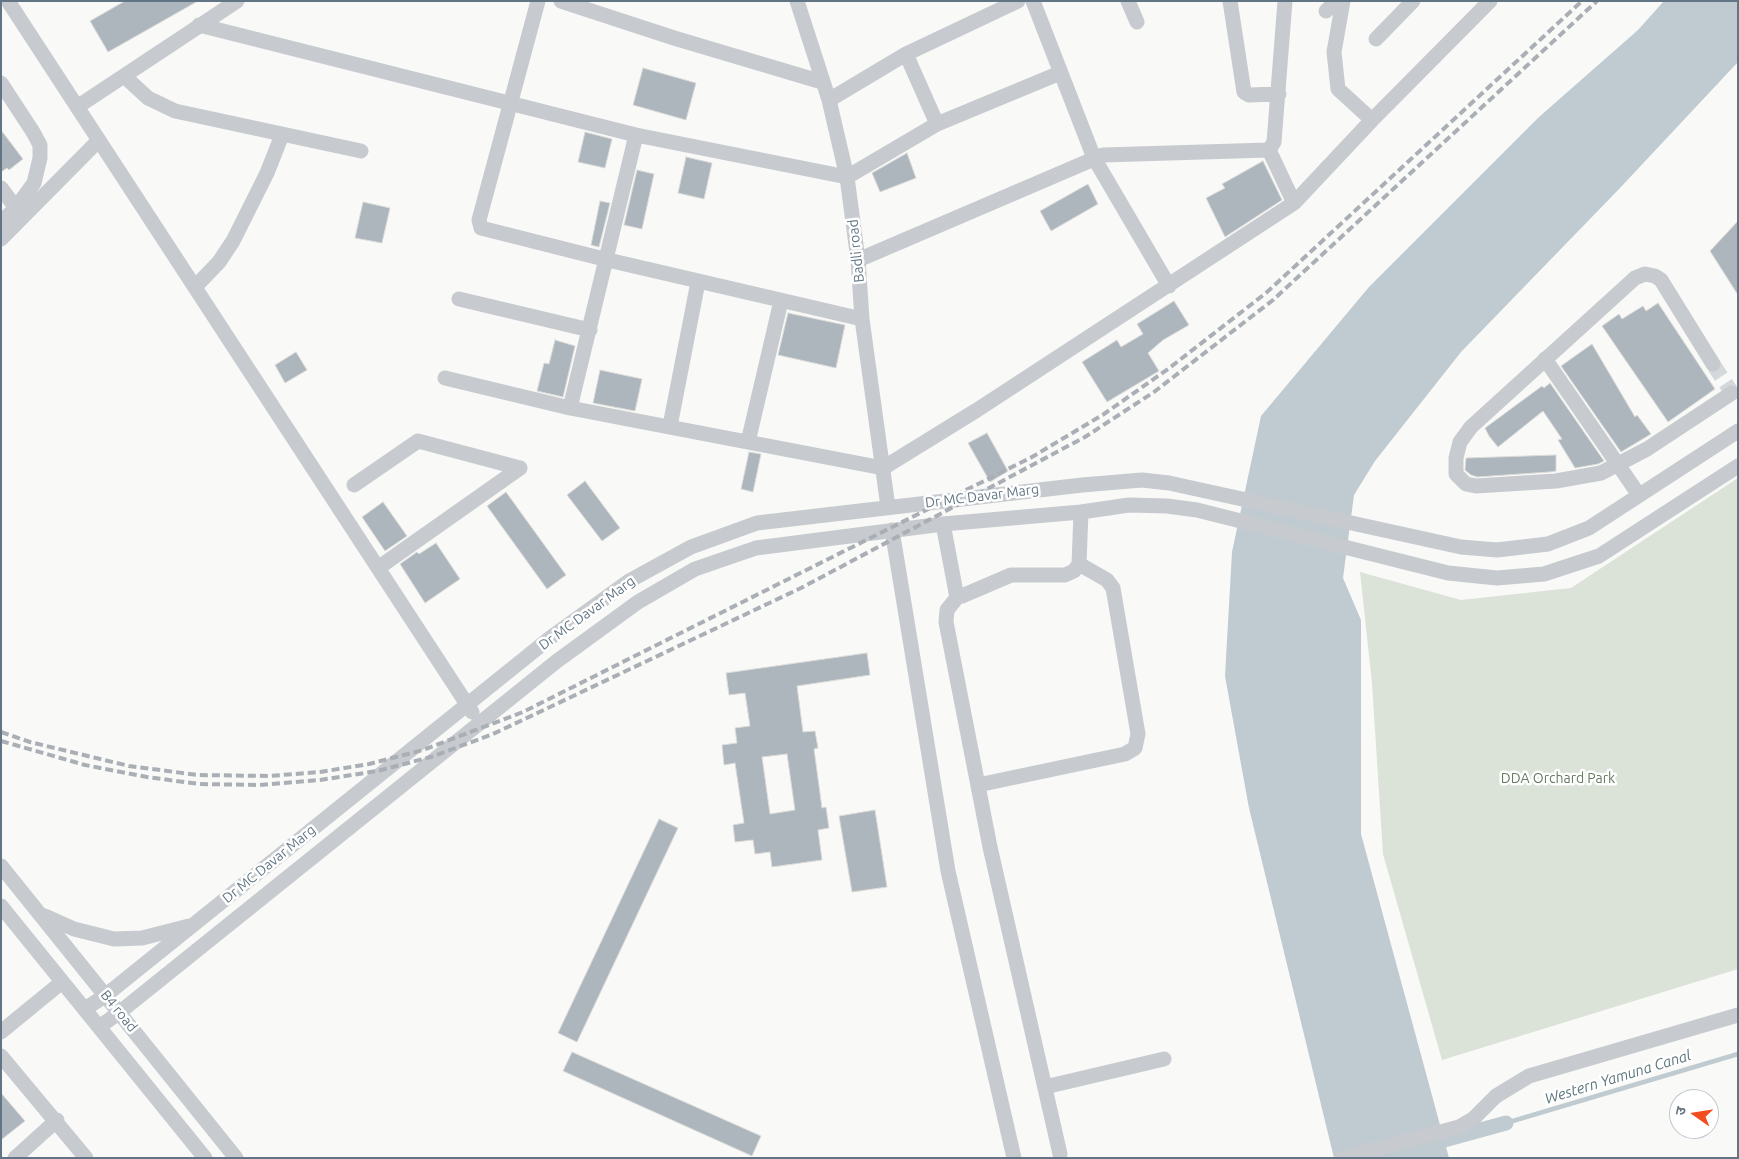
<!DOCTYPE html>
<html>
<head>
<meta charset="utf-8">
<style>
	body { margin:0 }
	#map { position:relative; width:1739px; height:1159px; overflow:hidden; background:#f9f9f7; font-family:Ubuntu,"Noto Sans Devanagari",sans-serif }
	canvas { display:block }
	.frame { position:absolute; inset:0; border:2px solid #627584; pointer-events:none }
	.north { position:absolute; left:1669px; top:1089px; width:50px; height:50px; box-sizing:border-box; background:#fff; border:1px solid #c0c8ce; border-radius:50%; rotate:283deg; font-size:14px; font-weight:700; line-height:20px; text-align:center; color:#627584 }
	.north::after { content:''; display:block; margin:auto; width:18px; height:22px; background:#f24d1e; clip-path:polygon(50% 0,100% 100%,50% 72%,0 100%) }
</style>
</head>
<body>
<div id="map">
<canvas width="1739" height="1159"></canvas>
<div class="frame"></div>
<div class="north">उ</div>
</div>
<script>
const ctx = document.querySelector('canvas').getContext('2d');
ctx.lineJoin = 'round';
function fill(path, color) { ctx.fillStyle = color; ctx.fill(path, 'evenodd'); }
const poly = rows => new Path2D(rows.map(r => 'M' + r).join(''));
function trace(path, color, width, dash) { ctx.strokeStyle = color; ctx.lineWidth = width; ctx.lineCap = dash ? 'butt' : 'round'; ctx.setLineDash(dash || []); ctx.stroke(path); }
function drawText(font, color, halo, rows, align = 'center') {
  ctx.font = font + ' Ubuntu,sans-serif'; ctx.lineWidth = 5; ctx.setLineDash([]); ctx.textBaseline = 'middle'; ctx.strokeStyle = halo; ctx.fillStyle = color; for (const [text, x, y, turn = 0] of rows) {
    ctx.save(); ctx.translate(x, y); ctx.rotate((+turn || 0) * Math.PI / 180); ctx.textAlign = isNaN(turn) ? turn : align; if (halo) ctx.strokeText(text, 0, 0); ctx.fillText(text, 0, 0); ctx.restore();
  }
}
const green = poly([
	[1738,478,1738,969,1442,1060,1383,854,1372,683,1360,572,1461,600,1571,588]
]);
const water = poly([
	[1664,1,1738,1,1738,62,1620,188,1461,352,1375,461,1354,495,1343,578,1361,620,1361,834,1449,1158,1334,1158,1249,808,1225,676,1232,552,1261,416,1369,287,1539,117,1638,30]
]);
const stream = poly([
	[1506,1123,1738,1054]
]);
const canal = poly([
	[1426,1145,1506,1123]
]);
const building = poly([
	[125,1,198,1,108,52,90,21,125,1],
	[643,68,696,83,686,120,633,105,643,68],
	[1,130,23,159,9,170,7,168,1,172,1,130],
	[585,132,612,139,605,168,578,162,585,132],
	[907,153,916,178,880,192,872,173,907,153],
	[686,157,712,163,704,199,678,193,686,157],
	[1263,161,1282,200,1225,237,1206,198,1225,188,1222,184,1263,161],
	[637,170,654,174,642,229,624,225,637,170],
	[1088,184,1098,204,1051,231,1040,211,1088,184],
	[600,201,610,203,599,247,591,245,600,201],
	[363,202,390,208,382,243,355,238,363,202],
	[1738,221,1738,295,1710,251,1738,221],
	[1174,301,1189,325,1163,340,1148,353,1159,371,1107,402,1082,362,1117,340,1121,347,1143,334,1137,324,1174,301],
	[1658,303,1715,389,1668,422,1602,326,1619,314,1622,319,1643,306,1646,311,1658,303],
	[788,313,845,325,836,368,778,355,788,313],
	[555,340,575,346,563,397,537,391,544,363,549,364,555,340],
	[1592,344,1635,417,1637,415,1651,434,1621,452,1561,366,1592,344],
	[296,352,307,370,285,383,275,365,296,352],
	[600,370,642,379,635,411,593,403,600,370],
	[1550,383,1604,461,1598,464,1575,468,1558,440,1562,439,1543,411,1498,447,1489,436,1485,428,1542,386,1544,388,1550,383],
	[987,433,1008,471,990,482,968,443,987,433],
	[749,452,761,454,753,492,741,489,749,452],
	[1556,455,1556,471,1549,472,1477,477,1471,475,1465,470,1466,458,1556,455],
	[585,481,620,528,602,541,567,495,585,481],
	[506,492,566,575,547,589,487,506,506,492],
	[383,502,407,536,385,551,362,517,383,502],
	[436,543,460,579,425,603,400,564,417,552,419,554,436,543],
	[867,653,870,675,797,686,803,732,815,731,818,748,814,749,822,808,826,807,829,828,818,830,822,860,772,867,770,852,755,854,753,840,735,842,733,825,744,823,735,763,724,765,722,745,737,743,735,728,750,726,745,693,729,695,726,673,867,653],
	[787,754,795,810,770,814,762,757,787,754],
	[875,810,887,887,852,892,839,816,875,810],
	[659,819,678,828,577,1042,558,1033,659,819],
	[572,1052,761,1136,752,1156,563,1071,572,1052],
	[1,1093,25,1121,1,1140,1,1093]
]);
const minorTunnel = poly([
	[1713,364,1738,402]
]);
const minor = poly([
	[8,1,472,712],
	[538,1,479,220,481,228,608,260,862,319],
	[561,1,674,38,822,82],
	[797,1,829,100,847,177,858,260,862,319,888,507],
	[1033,1,1094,158,1169,286],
	[1128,1,1137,22],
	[1230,1,1244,92,1249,95,1279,94],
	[1343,1,1334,52,1338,89,1372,120],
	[1326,11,1336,1],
	[199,25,636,135,847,177,937,124,1060,73],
	[1376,39,1413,1],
	[906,54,937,124],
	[124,76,148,98,175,111,361,151],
	[1,83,33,132,40,145,40,158,34,183,16,208,1,222],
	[829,100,906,54,1018,1],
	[77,107,237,1],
	[1269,150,1294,203],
	[1,188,16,208],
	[1,239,99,140],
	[858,260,1103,155,1269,150,1274,142,1285,1],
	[195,287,219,262,233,241,267,173,282,135],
	[459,299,590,330],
	[1545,359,1639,495],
	[1713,364,1661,280,1655,276,1645,274,1635,278,1471,427,1460,442,1456,458,1456,474,1466,484,1476,486,1556,481,1601,473,1647,449,1732,393],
	[445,378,570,408,883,468,977,410,1294,203,1372,120,1490,1],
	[570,408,636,135],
	[670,426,698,282],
	[748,442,781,301],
	[354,485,418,441,520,468],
	[943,524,955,587,956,593,962,596,1011,575,1065,575,1074,571,1079,564,1081,512],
	[892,530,948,871,1014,1158],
	[378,568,520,468],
	[959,595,947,610,946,622,990,847,1060,1154],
	[978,785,1125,754,1135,748,1138,734,1113,588,1107,580,1079,564],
	[1,866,236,1158],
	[1,906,205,1158],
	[45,916,74,929,114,939,142,938,189,926],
	[85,1009,106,995,550,638,629,581,691,547,757,523,1082,485,1142,480,1169,483,1461,547,1497,550,1548,544,1589,528,1738,431],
	[99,1027,120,1012,557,661,638,602,695,569,756,548,943,524,1081,512,1129,505,1167,506,1197,510,1448,573,1497,578,1544,574,1599,556,1738,466],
	[1,1032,62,982],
	[1,1056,86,1158],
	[1045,1087,1164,1059],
	[15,1158,57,1120],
	[1342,1158,1459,1127,1473,1119,1496,1096,1529,1076,1738,1015]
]);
const rail = poly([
	[1,732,30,742,129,766,198,775,269,776,320,772,369,764,423,750,523,712,1032,457,1104,414,1168,369,1266,293,1582,1],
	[1,741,85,765,147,777,199,784,259,785,320,780,377,771,431,757,493,734,801,588,1085,437,1154,392,1273,300,1597,1]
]);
const streetNames = [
	["Badli road",856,251,-96],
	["Dr MC Davar Marg",982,496,-7],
	["Dr MC Davar Marg",587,613,-36],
	["Dr MC Davar Marg",269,864,-39],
	["B4 road",119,1011,51]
];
const parkNames = [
	["DDA Orchard Park",1558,778]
];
const waterNames = [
	["Western Yamuna Canal",1618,1077,-17]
];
fill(green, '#dbe2d7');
fill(water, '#bfcbd0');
trace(stream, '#bfcbd0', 4.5);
trace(canal, '#bfcbd0', 15);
fill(building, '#adb6bc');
trace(building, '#dbdbd9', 1);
trace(minorTunnel, '#d3d8da', 15, [15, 8]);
trace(minor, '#c7cbcf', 15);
trace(rail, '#a9afb5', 4, [8, 4]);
drawText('14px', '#627584', '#fff', streetNames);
drawText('14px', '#667b61', '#fff', parkNames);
drawText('italic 15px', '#5d767e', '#fff', waterNames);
</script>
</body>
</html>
